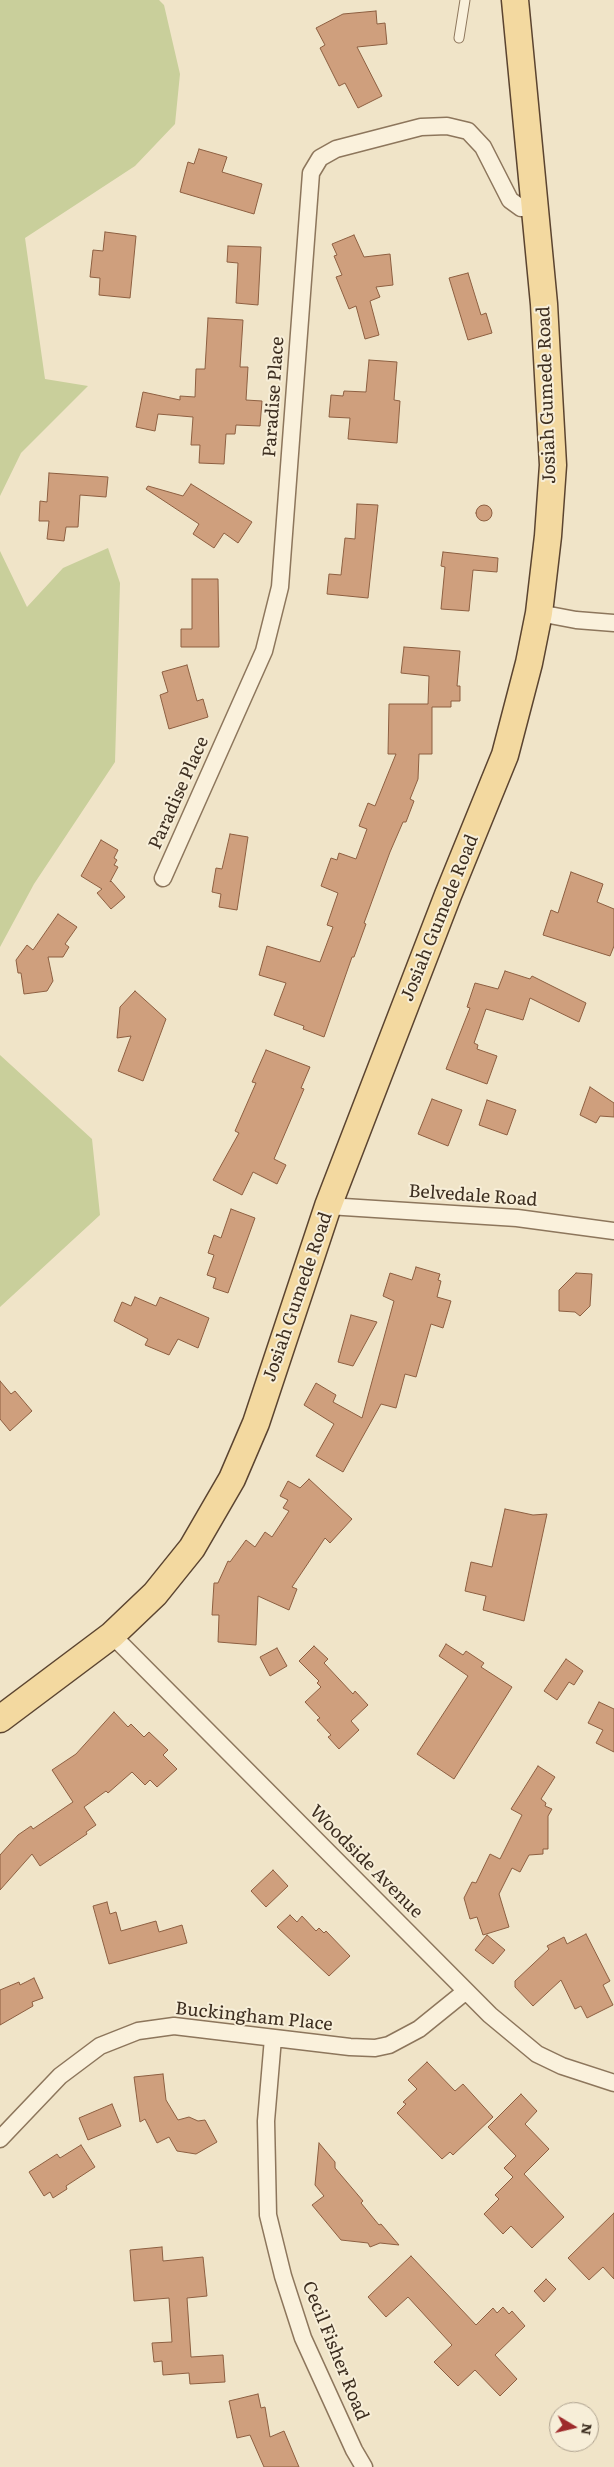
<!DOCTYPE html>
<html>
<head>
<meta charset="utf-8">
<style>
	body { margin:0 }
	#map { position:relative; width:614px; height:2467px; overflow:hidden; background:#f0e4c8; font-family:Literata,serif }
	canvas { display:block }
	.north { position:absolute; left:549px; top:2402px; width:50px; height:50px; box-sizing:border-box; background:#f7eed8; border:1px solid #ada18e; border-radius:50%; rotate:99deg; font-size:14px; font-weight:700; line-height:20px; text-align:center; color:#3d2e20 }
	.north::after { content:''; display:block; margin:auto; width:18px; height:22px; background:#9e2a2b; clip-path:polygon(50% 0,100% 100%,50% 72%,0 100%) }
</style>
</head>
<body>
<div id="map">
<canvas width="614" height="2467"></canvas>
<div class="north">N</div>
</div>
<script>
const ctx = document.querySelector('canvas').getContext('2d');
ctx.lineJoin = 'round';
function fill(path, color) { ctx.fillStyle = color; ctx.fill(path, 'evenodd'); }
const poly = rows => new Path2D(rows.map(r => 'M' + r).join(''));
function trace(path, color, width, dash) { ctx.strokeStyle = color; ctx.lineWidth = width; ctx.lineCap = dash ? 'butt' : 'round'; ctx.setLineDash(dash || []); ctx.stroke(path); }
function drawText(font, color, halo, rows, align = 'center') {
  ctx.font = font + ' Literata,serif'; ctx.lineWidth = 4; ctx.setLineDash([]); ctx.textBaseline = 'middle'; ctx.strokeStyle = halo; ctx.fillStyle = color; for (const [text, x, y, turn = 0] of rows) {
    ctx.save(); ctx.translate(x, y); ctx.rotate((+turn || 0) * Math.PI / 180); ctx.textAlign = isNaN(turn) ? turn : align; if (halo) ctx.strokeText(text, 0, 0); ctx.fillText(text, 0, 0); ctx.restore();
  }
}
const green = poly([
	[0,0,159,0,164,5,180,74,175,124,135,166,25,238,45,379,88,386,21,453,0,496],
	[108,548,120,583,115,762,34,884,0,947,0,551,27,607,63,568],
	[0,1055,92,1139,100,1215,0,1307]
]);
const building = poly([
	[376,11,377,24,385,23,387,44,357,47,382,96,358,108,345,83,339,86,320,48,325,45,316,28,343,14,376,11],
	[199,149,227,157,222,172,262,184,254,214,180,192,188,162,194,164,199,149],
	[105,232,136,236,130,298,99,295,100,278,90,277,93,250,103,251,105,232],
	[354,235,364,257,390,254,393,285,376,287,380,297,370,301,379,335,365,339,356,306,349,309,336,277,342,275,334,256,337,255,332,244,354,235],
	[228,246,261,247,258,305,236,303,238,263,227,262,228,246],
	[468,273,481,315,486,313,492,333,468,340,449,278,468,273],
	[208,318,243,320,240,367,248,367,246,400,262,401,260,426,236,425,235,434,226,434,224,464,199,463,200,445,191,445,193,417,158,414,155,431,136,427,143,392,180,400,180,396,195,397,196,369,205,369,208,318],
	[369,360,397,362,394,400,400,401,397,443,348,439,350,418,329,417,331,395,343,396,344,391,366,392,369,360],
	[49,473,108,477,106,497,80,495,78,527,66,527,64,541,47,539,49,521,39,521,40,501,47,502,49,473],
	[191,484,252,522,238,543,224,533,214,548,193,534,199,524,146,489,148,486,183,496,191,484],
	[357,504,378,505,368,598,327,594,329,574,341,575,345,538,355,539,357,504],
	'476 513a8 8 0 1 1 16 0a8 8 0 1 1-16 0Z',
	[443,552,498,558,497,572,473,570,469,611,441,609,445,567,441,566,443,552],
	[192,579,218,579,219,647,181,647,181,629,192,629,192,579],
	[404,647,460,651,457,686,460,686,460,701,451,701,451,707,432,707,432,754,419,754,418,779,410,799,414,801,406,822,403,822,390,852,364,923,366,924,354,957,352,957,324,1037,303,1029,304,1026,274,1015,286,983,259,975,267,946,320,962,333,927,327,925,338,893,321,886,331,858,337,860,339,853,356,859,367,829,359,826,368,803,375,806,396,754,388,754,389,704,428,704,429,676,401,673,404,647],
	[187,665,197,701,203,699,208,717,169,729,160,695,168,692,162,672,187,665],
	[230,834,248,837,237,910,219,907,221,894,212,892,216,868,222,869,230,834],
	[101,840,118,850,114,858,117,860,114,865,118,867,110,882,111,881,125,897,111,909,97,893,102,889,81,876,101,840],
	[571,872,603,884,597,902,614,909,614,946,610,956,543,935,551,910,558,913,571,872],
	[58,914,77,927,65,944,69,947,63,957,48,957,53,981,47,991,24,994,21,973,18,973,16,960,27,945,33,950,58,914],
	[505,971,530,979,532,976,586,1003,579,1022,530,998,523,1020,486,1009,474,1043,478,1045,477,1049,497,1056,487,1084,446,1069,470,1008,467,1007,475,983,498,989,505,971],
	[135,991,166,1019,143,1081,118,1071,131,1036,117,1038,120,1007,135,991],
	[266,1050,310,1067,301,1088,304,1089,274,1159,286,1165,277,1184,253,1172,242,1195,213,1180,239,1133,235,1131,256,1083,252,1082,266,1050],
	[590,1087,614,1103,614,1117,600,1116,596,1123,580,1115,590,1087],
	[432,1099,462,1110,448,1146,418,1134,432,1099],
	[487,1100,516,1110,507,1135,479,1125,487,1100],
	[231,1209,255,1218,228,1293,213,1288,216,1278,207,1275,214,1255,208,1253,214,1235,221,1238,231,1209],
	[416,1267,440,1274,438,1280,441,1281,437,1297,451,1301,443,1328,431,1324,416,1377,405,1374,396,1408,381,1404,343,1472,316,1456,334,1424,304,1405,316,1383,336,1395,333,1402,362,1418,394,1301,383,1296,390,1273,412,1280,416,1267],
	[576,1273,592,1274,590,1306,580,1316,575,1312,559,1311,559,1290,576,1273],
	[135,1297,156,1306,160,1297,209,1318,198,1348,178,1339,169,1355,145,1345,148,1339,114,1321,122,1302,131,1306,135,1297],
	[351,1315,377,1322,353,1366,338,1362,351,1315],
	[0,1381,11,1394,15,1391,32,1411,10,1431,0,1419,0,1381],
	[309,1479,352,1519,330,1543,325,1538,292,1587,297,1589,289,1610,258,1596,256,1645,218,1642,219,1615,212,1615,214,1583,218,1583,228,1561,230,1562,246,1540,255,1547,265,1532,272,1537,289,1511,283,1508,288,1500,280,1496,288,1481,300,1488,309,1479],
	[505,1509,533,1515,547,1514,524,1621,483,1610,486,1596,465,1591,471,1562,492,1567,505,1509],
	[446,1644,463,1655,466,1651,484,1663,481,1667,512,1687,454,1779,417,1754,468,1676,439,1656,446,1644],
	[314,1646,328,1659,324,1663,353,1694,355,1691,368,1705,351,1721,359,1730,339,1749,328,1737,331,1735,317,1720,320,1718,305,1702,321,1687,317,1683,319,1681,299,1661,314,1646],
	[277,1648,287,1666,270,1676,260,1657,277,1648],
	[566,1659,583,1671,574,1685,569,1682,557,1700,544,1691,566,1659],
	[599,1702,614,1709,614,1752,596,1743,603,1730,588,1723,599,1702],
	[114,1712,128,1727,131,1724,144,1737,149,1732,168,1750,163,1755,177,1769,157,1787,150,1780,145,1785,132,1772,108,1793,106,1791,84,1807,96,1825,86,1832,87,1834,40,1866,32,1854,0,1890,0,1855,18,1835,31,1826,33,1829,73,1802,52,1770,76,1754,114,1712],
	[538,1766,555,1777,541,1799,546,1803,545,1806,552,1809,548,1816,548,1849,543,1849,543,1854,529,1855,520,1872,512,1868,499,1894,509,1927,483,1935,477,1917,470,1919,464,1898,472,1882,476,1883,490,1854,500,1859,522,1815,511,1809,538,1766],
	[273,1870,288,1886,266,1907,251,1891,273,1870],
	[107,1902,110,1914,116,1912,121,1931,156,1921,159,1932,182,1925,187,1943,109,1964,93,1906,107,1902],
	[290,1915,297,1922,302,1916,316,1931,319,1928,324,1933,326,1931,350,1956,329,1976,277,1927,290,1915],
	[586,1934,610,1981,603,1985,613,2005,587,2018,581,2006,575,2009,561,1980,533,2006,515,1987,515,1981,549,1949,547,1946,564,1937,567,1944,586,1934],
	[487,1935,505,1950,493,1964,475,1950,487,1935],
	[34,1978,43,1998,32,2002,33,2006,0,2025,0,1990,19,1982,20,1985,34,1978],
	[427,2062,455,2091,463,2084,493,2117,453,2155,450,2152,442,2159,397,2113,406,2104,403,2102,417,2089,408,2080,427,2062],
	[163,2074,166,2100,178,2120,189,2117,198,2121,205,2120,217,2142,196,2154,177,2151,169,2137,157,2143,145,2119,140,2122,134,2077,163,2074],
	[521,2094,537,2111,525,2124,549,2149,524,2174,564,2217,532,2248,511,2226,503,2234,484,2214,499,2199,495,2195,513,2177,504,2168,516,2156,488,2127,521,2094],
	[112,2104,121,2126,88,2140,79,2118,112,2104],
	[319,2143,335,2162,335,2168,363,2201,361,2203,379,2225,381,2224,399,2245,380,2243,370,2247,368,2243,341,2240,312,2205,324,2196,315,2185,319,2143],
	[81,2145,95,2167,66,2186,67,2189,53,2198,50,2192,44,2196,29,2172,57,2154,60,2158,81,2145],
	[614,2213,614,2279,603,2267,589,2280,568,2258,614,2213],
	[162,2247,163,2261,203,2257,207,2296,187,2298,191,2357,223,2355,225,2382,190,2384,189,2373,163,2375,162,2361,154,2362,152,2343,172,2342,169,2298,134,2301,130,2250,162,2247],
	[411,2256,476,2325,493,2308,497,2313,503,2307,509,2314,512,2311,525,2326,495,2355,517,2379,500,2396,475,2370,458,2386,434,2362,452,2345,408,2297,386,2317,368,2297,411,2256],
	[546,2279,556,2289,544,2302,534,2291,546,2279],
	[258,2394,261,2408,265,2407,270,2437,284,2431,299,2467,264,2467,250,2435,237,2438,229,2401,258,2394]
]);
const lane = poly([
	[459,38,465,0]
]);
const street = poly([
	[539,613,576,620,614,623],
	[163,878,264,651,280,587,311,173,320,158,336,149,421,127,447,126,468,131,483,147,510,200,521,208,533,207],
	[328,1206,517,1218,614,1231],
	[112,1635,490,2015,537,2054,562,2066,614,2083],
	[273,2038,266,2121,268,2215,283,2276,303,2338,354,2450,364,2467],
	[0,2139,60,2076,100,2046,138,2031,174,2026,350,2047,375,2048,389,2045,419,2029,466,1991]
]);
const primary = poly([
	[0,1719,112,1635,155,1594,192,1548,232,1479,256,1423,328,1206,448,895,505,755,529,663,539,613,548,536,553,465,544,304,515,0]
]);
const streetNames = [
	["Josiah Gumede Road",547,395,-92],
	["Paradise Place",274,397,-86],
	["Paradise Place",179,793,-66],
	["Josiah Gumede Road",440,918,-68],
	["Belvedale Road",473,1196,4],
	["Josiah Gumede Road",298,1297,-71],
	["Woodside Avenue",366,1862,45],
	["Buckingham Place",254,2017,6],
	["Cecil Fisher Road",335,2351,68]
];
fill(green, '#c9cf9b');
fill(building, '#cf9f7d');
trace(building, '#8d5f41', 1);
trace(lane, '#8d765c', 11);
trace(street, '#8d765c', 19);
trace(primary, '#5b4430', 29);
trace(lane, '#faf1dc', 9);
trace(street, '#faf1dc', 16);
trace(primary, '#f3d9a0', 26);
drawText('18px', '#3d2e20', '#f7eed8', streetNames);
</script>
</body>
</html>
